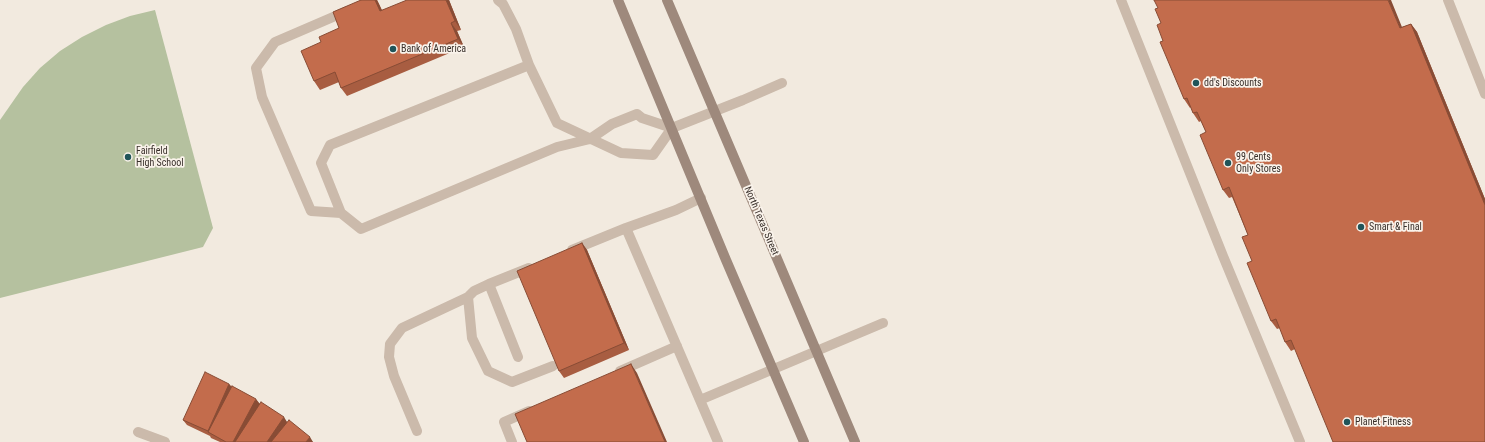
<!DOCTYPE html>
<html>
<head>
<meta charset="utf-8">
<style>
	body { margin:0 }
	canvas { display:block; background:#f2eadf }
</style>
</head>
<body>
<canvas width="1485" height="442"></canvas>
<script>
const ctx = document.querySelector('canvas').getContext('2d');
ctx.lineJoin = 'round';
function fill(path, color) { ctx.fillStyle = color; ctx.fill(path, 'evenodd'); }
const poly = rows => new Path2D(rows.map(r => 'M' + r).join(''));
function trace(path, color, width, dash) { ctx.strokeStyle = color; ctx.lineWidth = width; ctx.lineCap = dash ? 'butt' : 'round'; ctx.setLineDash(dash || []); ctx.stroke(path); }
function drawText(font, color, halo, rows, align = 'center') {
  ctx.font = font + ' "Roboto Condensed",sans-serif'; ctx.lineWidth = 3.5; ctx.setLineDash([]); ctx.textBaseline = 'middle'; ctx.strokeStyle = halo; ctx.fillStyle = color; for (const [text, x, y, turn = 0] of rows) {
    ctx.save(); ctx.translate(x, y); ctx.rotate((+turn || 0) * Math.PI / 180); ctx.textAlign = isNaN(turn) ? turn : align; if (halo) ctx.strokeText(text, 0, 0); ctx.fillText(text, 0, 0); ctx.restore();
  }
}
const green = poly([
	[155,10,213,228,203,247,0,298,0,120,23,87,40,68,60,51,82,37,106,25,130,16]
]);
const lane = poly([
	[498,0,503,4,516,29,529,65,557,123,621,153,653,155,672,128,743,100,782,83],
	[1121,0,1223,256,1300,442],
	[1448,0,1485,94],
	[529,65,330,145,321,163,341,213,361,229,557,147,590,139,612,124,637,114,642,118,672,128],
	[341,213,311,211,262,97,256,68,275,42,347,11],
	[626,228,718,442],
	[572,250,626,228,676,210,701,198],
	[489,284,474,291,468,297,472,338,488,371,512,382,553,366],
	[518,357,489,284,529,268],
	[620,371,677,346],
	[700,400,883,323],
	[417,431,394,376,389,357,390,344,402,328,468,297],
	[138,432,165,442],
	[512,442,504,422,529,411]
]);
const secondary = poly([
	[618,0,726,260,804,442],
	[667,0,855,442]
]);
const wall = poly([
	[361,0,377,0,382,10,449,0,461,30,457,31,464,47,347,96,341,88,339,82,320,90,314,81,321,42,339,28],
	[1158,8,1402,27,1411,24,1417,32,1485,199,1485,442,1295,349,1291,351,1285,342,1280,328,1277,329,1271,321,1252,261,1248,235,1232,197,1229,198,1223,190,1206,132,1201,121,1199,122,1193,113,1191,107,1190,108,1184,99,1163,41,1161,23],
	[582,243,587,250,629,350,564,378,559,371],
	[229,384,232,387,260,404,287,422,313,442,220,442,211,438,210,436,187,425,183,420]
]);
const shadedWall = poly([
	[375,0,377,0,379,4,386,20,380,11],
	[446,0,449,0,461,30,455,21],
	[1388,0,1391,0,1406,37,1400,28],
	[451,23,457,31,464,47,458,39],
	[1411,24,1417,32,1485,199,1485,205],
	[582,243,587,250,629,350,624,343],
	[631,364,637,373,667,442,665,442],
	[229,384,233,389,209,433,208,431],
	[256,399,260,404,240,442,233,442],
	[284,417,287,422,274,442,267,442],
	[310,437,313,442,306,442]
]);
const building = poly([
	[361,0,375,0,380,11,407,0,446,0,455,21,451,23,458,39,341,88,335,72,314,81,301,51,321,42,319,37,339,28,333,12,361,0],
	[1154,0,1388,0,1400,28,1411,24,1485,205,1485,442,1333,442,1291,340,1285,342,1276,319,1271,321,1247,263,1252,261,1242,237,1248,235,1229,187,1223,190,1200,135,1206,132,1197,112,1193,113,1187,98,1184,99,1160,42,1163,41,1157,25,1161,23,1155,9,1158,8,1154,0],
	[582,243,624,343,559,371,517,271,582,243],
	[631,364,665,442,527,442,515,414,631,364],
	[205,372,229,384,208,431,183,420,205,372],
	[232,386,256,399,233,442,226,442,208,432,232,386],
	[261,402,284,417,267,442,235,442,261,402],
	[289,420,310,437,306,442,271,442,289,420]
]);
const markers = [
	[393,49,4,"#205459"],
	[1196,83,4,"#205459"],
	[128,157,4,"#205459"],
	[1228,163,4,"#205459"],
	[1361,227,4,"#205459"],
	[1347,422,4,"#205459"]
];
const poiNames = [
	["Bank of America",401,49],
	["dd's Discounts",1204,83],
	["Fairfield",136,151],
	["High School",136,163],
	["99 Cents",1236,157],
	["Only Stores",1236,169],
	["Smart & Final",1369,227],
	["Planet Fitness",1355,422]
];
const streetNames = [
	["North Texas Street",761,221,67]
];
fill(green, '#b5c19f');
trace(lane, '#cbbaab', 10);
trace(secondary, '#9e897c', 10);
fill(wall, '#a85d41');
fill(shadedWall, '#884c35');
fill(building, '#c36c4c');
trace(building, '#884c35', 1);
for (const [x, y, r, color] of markers) { const dot = new Path2D(); dot.arc(x, y, r, 0, 2 * Math.PI); ctx.fillStyle = color; ctx.fill(dot); trace(dot, '#faf3eb', 1.5); }
drawText('10px', '#382f2a', '#faf3eb', poiNames, 'left');
drawText('10px', '#382f2a', '#faf3eb', streetNames);
</script>
</body>
</html>
